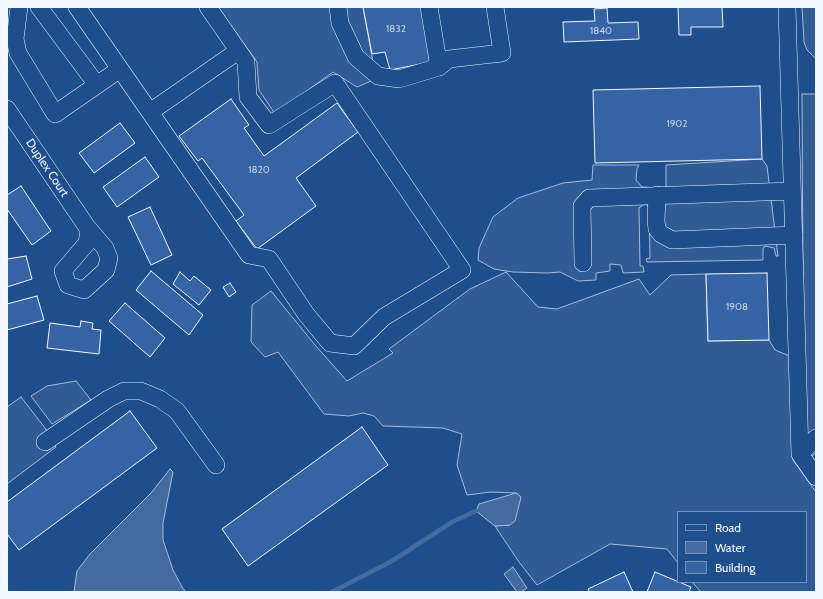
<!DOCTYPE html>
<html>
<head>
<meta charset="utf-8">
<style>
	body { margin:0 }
	#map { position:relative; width:823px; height:599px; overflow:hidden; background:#1f4e8c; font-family:Cabin,sans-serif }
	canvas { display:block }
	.frame { position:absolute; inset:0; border:8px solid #f2f6ff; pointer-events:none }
	.legend { position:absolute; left:677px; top:511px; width:130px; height:72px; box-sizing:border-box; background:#1f4e8c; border:1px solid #7391ba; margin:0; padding:5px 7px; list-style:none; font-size:12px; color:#f2f6ff }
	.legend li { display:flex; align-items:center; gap:8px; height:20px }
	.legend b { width:20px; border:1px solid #7391ba }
</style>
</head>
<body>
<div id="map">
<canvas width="823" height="599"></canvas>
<div class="frame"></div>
<ul class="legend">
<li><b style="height:5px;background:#1f4e8c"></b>Road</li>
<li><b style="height:11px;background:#446ba0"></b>Water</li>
<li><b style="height:11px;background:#3563a3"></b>Building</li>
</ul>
</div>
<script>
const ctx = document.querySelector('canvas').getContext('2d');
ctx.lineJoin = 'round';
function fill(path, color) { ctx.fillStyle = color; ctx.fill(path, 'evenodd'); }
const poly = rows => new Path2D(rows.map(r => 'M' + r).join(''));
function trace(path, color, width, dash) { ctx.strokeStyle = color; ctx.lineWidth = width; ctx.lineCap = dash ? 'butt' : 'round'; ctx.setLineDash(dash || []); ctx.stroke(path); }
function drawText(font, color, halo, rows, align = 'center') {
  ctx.font = font + ' Cabin,sans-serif'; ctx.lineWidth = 3; ctx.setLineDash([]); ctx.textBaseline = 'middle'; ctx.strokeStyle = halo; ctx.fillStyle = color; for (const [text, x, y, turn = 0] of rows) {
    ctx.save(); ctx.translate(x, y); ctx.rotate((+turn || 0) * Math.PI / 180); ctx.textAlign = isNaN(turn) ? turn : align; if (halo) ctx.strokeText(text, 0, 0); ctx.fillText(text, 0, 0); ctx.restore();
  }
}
const built = poly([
	[218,7,363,7,376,79,357,87,333,72,275,114,259,90,257,62,218,7],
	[802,7,816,7,816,59,807,50,804,42,802,7],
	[802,94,816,94,816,453,804,462,802,94],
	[762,159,767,166,778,256,776,256,774,248,765,246,763,249,763,260,647,262,646,259,650,258,649,208,648,206,645,204,639,208,640,266,643,266,644,272,623,273,621,265,610,264,610,271,596,273,596,280,578,281,560,272,548,273,513,272,494,269,478,260,479,248,493,217,518,198,563,183,592,180,593,165,639,165,637,169,636,180,642,187,666,188,666,165,762,159],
	[506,272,538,307,557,309,639,279,650,295,671,275,706,274,708,341,769,340,775,350,797,359,793,460,816,492,816,592,701,592,692,582,806,582,806,512,678,512,678,563,667,549,610,544,537,585,519,562,495,526,510,525,521,497,516,493,491,492,467,495,457,465,462,434,443,428,383,426,374,416,363,413,349,416,324,414,278,352,265,357,251,342,252,305,271,291,315,345,347,381,393,353,389,349,470,289,506,272],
	[76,381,91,400,52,424,31,396,47,386,76,381],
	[21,397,45,428,56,447,7,484,7,407,21,397]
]);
const water = poly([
	[170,469,173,472,163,523,163,540,173,570,182,587,186,592,74,592,77,571,90,554,151,493,170,469],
	[516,493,521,497,515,521,510,525,495,526,476,511,479,504,516,493],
	[513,567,527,588,521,592,517,592,504,574,513,567]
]);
const stream = poly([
	[332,592,392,561,452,522,476,511]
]);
const building = poly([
	[363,7,421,7,431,62,390,70,385,52,372,54,363,7],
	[678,7,722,7,723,27,691,27,691,35,679,35,678,7],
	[607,8,608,23,638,22,639,39,564,42,563,22,595,21,594,9,607,8],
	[760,86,762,159,595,163,593,90,760,86],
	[231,99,249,125,244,128,264,156,337,103,358,132,296,178,316,206,257,249,236,221,244,215,202,158,198,161,179,136,231,99],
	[120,123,135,143,94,173,79,153,120,123],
	[145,157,159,177,117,207,103,187,145,157],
	[21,186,51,231,32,245,7,209,7,195,21,186],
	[150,207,172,255,151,265,128,217,150,207],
	[26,256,32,279,7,287,7,259,26,256],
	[151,271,203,315,189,335,136,290,151,271],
	[180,272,190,281,194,276,211,290,199,305,173,284,180,272],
	[767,273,769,340,708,341,706,274,767,273],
	[230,283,236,292,229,297,223,287,230,283],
	[37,296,44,320,7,330,7,304,37,296],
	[125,303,165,338,150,357,109,321,125,303],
	[81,321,93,323,92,329,101,330,99,354,47,348,50,323,80,327,81,321],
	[130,411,157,448,19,550,7,534,7,502,130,411],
	[362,427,388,465,248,566,222,529,362,427],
	[624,572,633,592,590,592,588,589,624,572],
	[655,572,691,587,689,592,647,592,655,572]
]);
const minor = poly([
	[19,7,15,39,18,53,55,114,120,69],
	[39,7,97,85],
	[77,7,249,255,269,259,306,314,330,343,354,346,384,317,462,270,335,83,269,125,248,97,246,62,208,7],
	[338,7,340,23,356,57,378,76,399,79,439,67,449,59,502,53,495,7],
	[429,7,439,67],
	[787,7,800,454],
	[7,109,89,230,87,243,63,271],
	[150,112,238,51],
	[657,195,656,221,657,229,661,234,672,240,794,235],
	[88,228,105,248,109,258,106,270,84,290,68,285,63,271,87,243,89,230,88,228],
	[583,263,582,206,589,198,792,191],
	[816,438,800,454,816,477],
	[45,442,108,399,124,391,141,391,160,399,177,411,216,465]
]);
const numberNames = [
	["1832",396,29],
	["1840",601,31],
	["1902",677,124],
	["1820",259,170],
	["1908",737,307]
];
const streetNames = [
	["Duplex Court",47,168,56]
];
fill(built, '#305b95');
trace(built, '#a8bbd7', 1);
fill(water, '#446ba0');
trace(water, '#a8bbd7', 1);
trace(stream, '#446ba0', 4.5);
fill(building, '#3563a3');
trace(building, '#f2f6ff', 1);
trace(minor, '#f2f6ff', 18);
trace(minor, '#1f4e8c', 17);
drawText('10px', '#c3d1e8', null, numberNames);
drawText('12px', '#f2f6ff', '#1f4e8c', streetNames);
</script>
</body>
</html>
